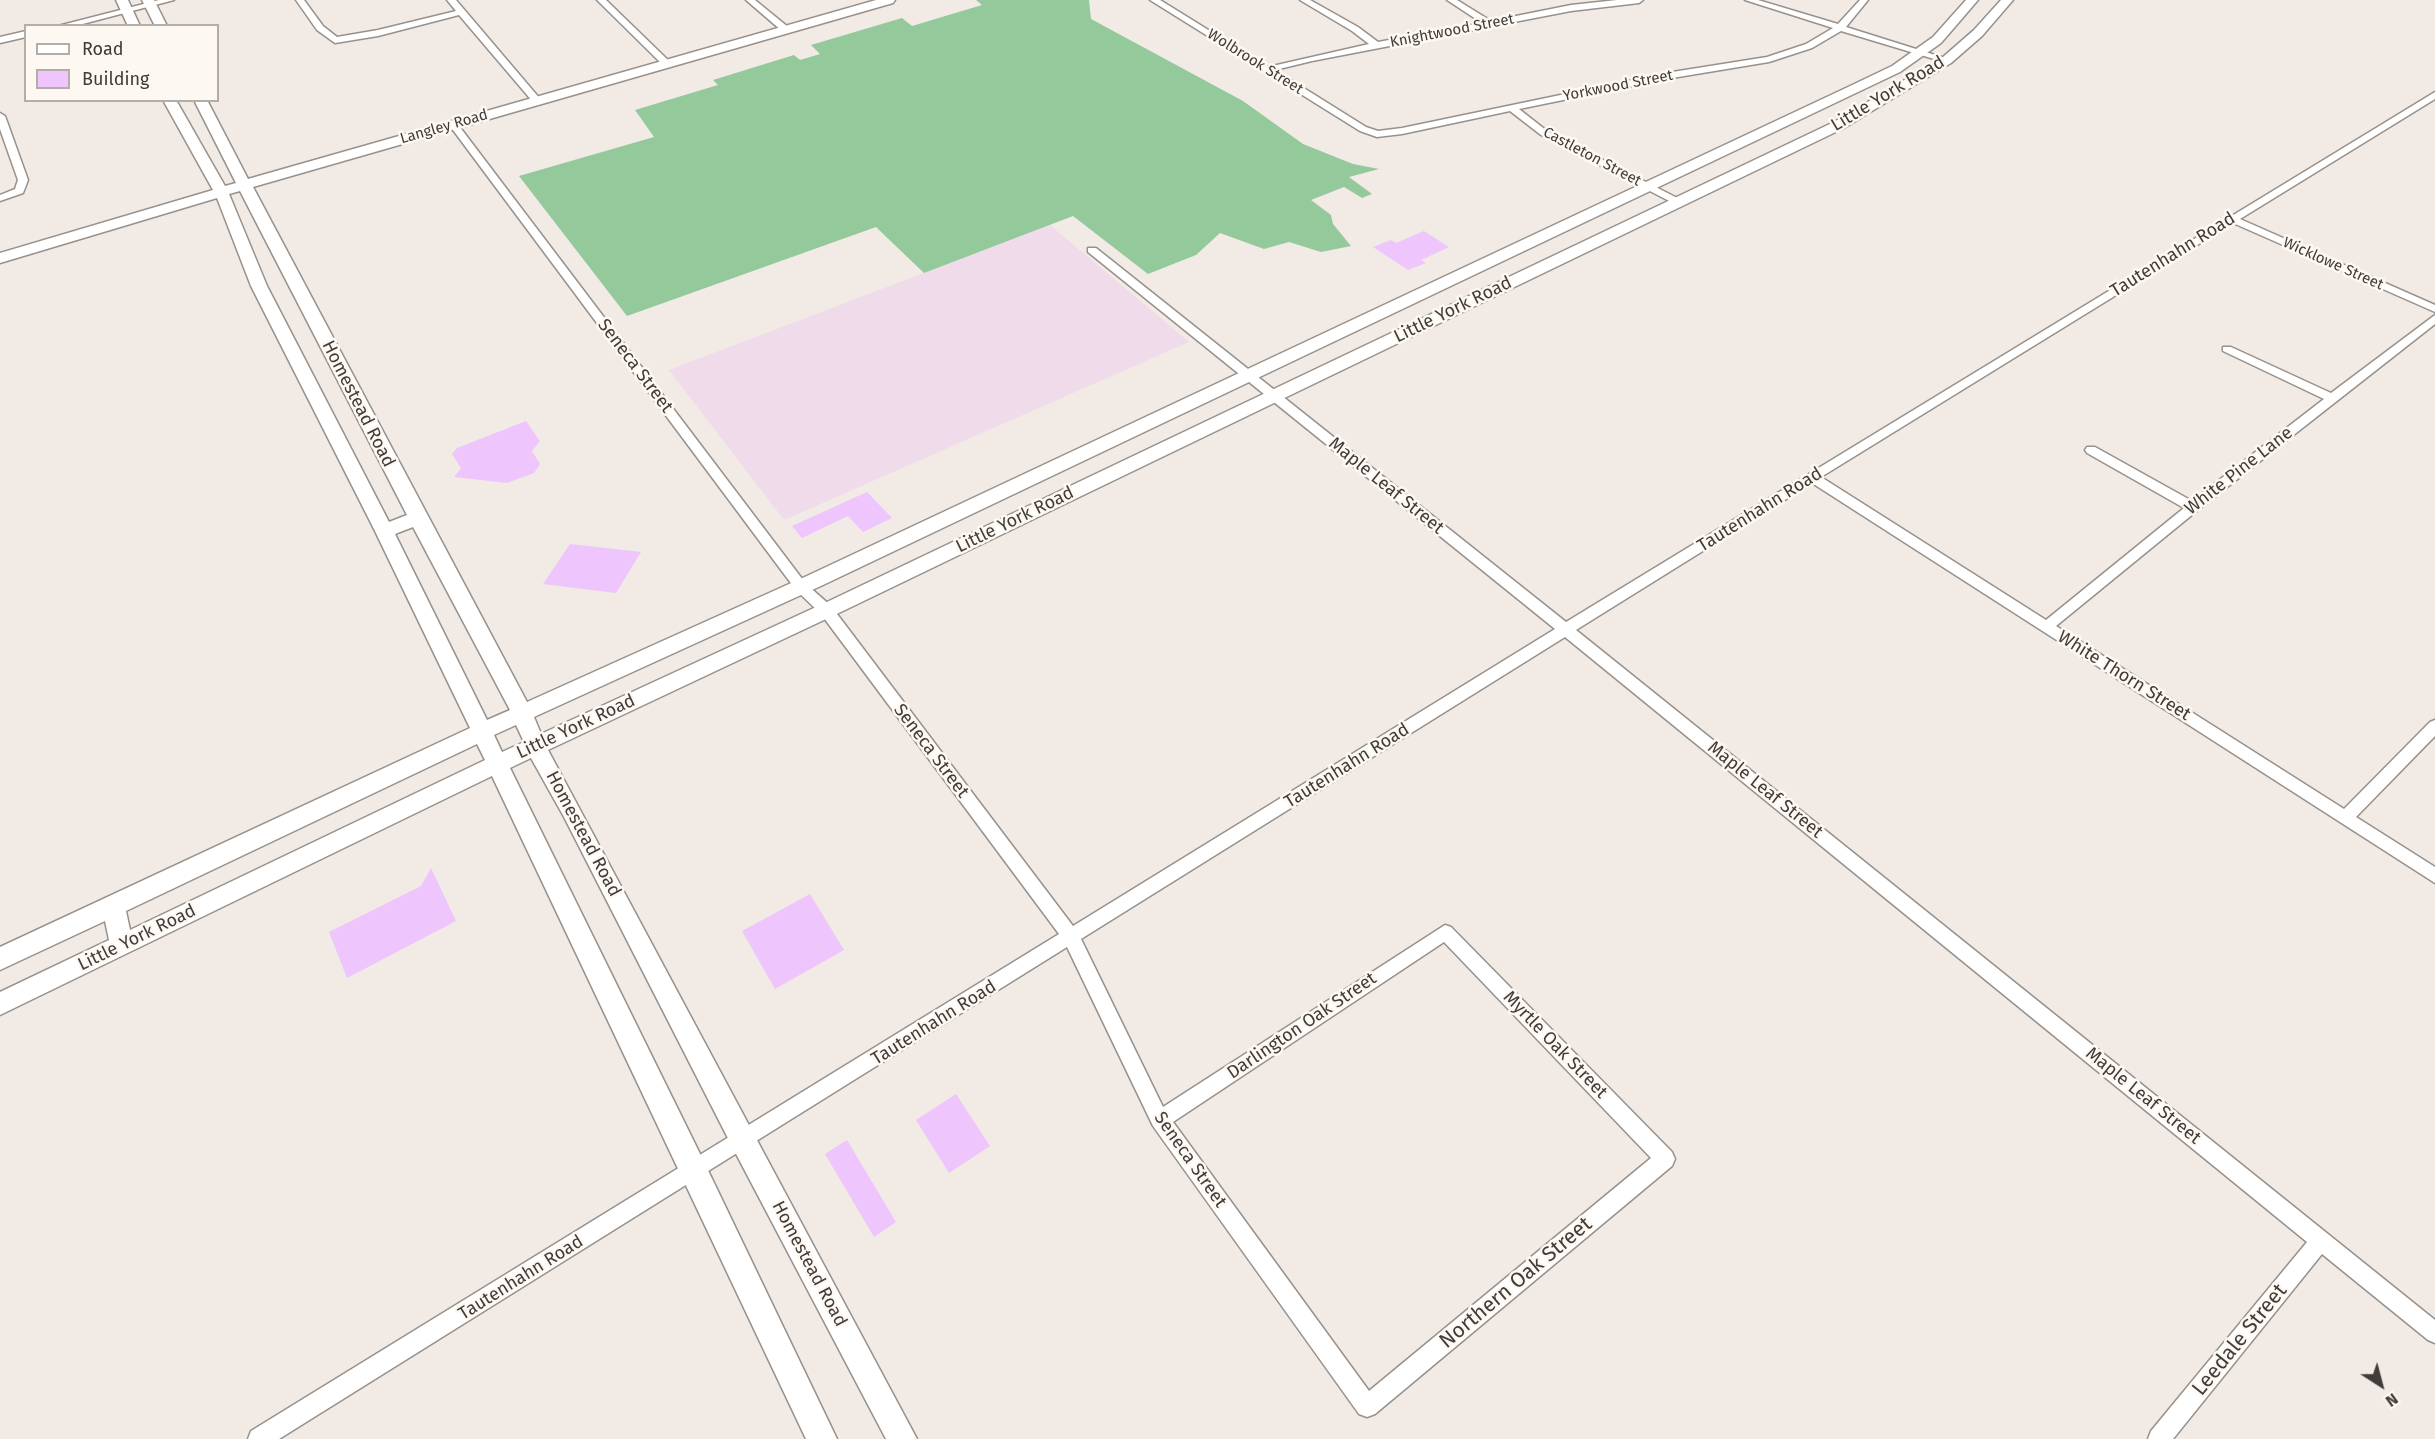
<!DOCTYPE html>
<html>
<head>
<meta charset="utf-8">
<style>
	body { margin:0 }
	#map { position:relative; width:2435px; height:1439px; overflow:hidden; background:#f2eae4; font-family:"Fira Sans",sans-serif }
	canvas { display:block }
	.legend { position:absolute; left:24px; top:24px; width:195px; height:78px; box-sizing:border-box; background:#fef8f2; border:2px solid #b2ada8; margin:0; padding:8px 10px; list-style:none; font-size:18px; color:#3f3c3a }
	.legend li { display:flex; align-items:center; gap:12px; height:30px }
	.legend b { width:30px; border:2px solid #b2ada8 }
	.north { position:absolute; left:2351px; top:1355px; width:60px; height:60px; -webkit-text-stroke:4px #fef8f2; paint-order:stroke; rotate:144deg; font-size:16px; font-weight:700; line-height:24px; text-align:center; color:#3f3c3a }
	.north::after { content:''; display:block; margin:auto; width:21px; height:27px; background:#3f3c3a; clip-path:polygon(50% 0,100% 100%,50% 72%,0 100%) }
</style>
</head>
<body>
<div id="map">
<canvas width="2435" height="1439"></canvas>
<ul class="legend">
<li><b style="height:8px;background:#fff"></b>Road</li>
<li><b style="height:16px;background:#eec5fc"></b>Building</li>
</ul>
<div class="north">N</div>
</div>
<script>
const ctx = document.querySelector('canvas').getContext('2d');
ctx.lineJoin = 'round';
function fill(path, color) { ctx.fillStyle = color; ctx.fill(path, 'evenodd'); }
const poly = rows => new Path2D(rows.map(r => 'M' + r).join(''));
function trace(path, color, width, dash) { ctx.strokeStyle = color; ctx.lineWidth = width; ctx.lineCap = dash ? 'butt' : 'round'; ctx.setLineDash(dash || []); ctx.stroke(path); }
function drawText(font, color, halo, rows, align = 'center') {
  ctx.font = font + ' "Fira Sans",sans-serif'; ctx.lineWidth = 5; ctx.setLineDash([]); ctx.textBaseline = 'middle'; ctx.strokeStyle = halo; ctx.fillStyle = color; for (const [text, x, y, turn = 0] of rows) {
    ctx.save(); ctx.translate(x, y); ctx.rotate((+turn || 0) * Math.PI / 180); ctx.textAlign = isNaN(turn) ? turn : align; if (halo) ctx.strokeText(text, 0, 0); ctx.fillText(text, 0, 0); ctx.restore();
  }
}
const education = poly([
	[1050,225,1189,342,784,520,669,370]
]);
const forest = poly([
	[976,0,1089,0,1091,19,1243,101,1303,144,1353,164,1379,169,1349,177,1372,194,1362,198,1344,187,1311,200,1331,215,1333,224,1351,246,1321,252,1289,242,1264,249,1220,233,1196,255,1148,274,1073,216,924,273,876,227,627,316,519,176,654,137,635,110,718,85,713,80,794,55,800,60,820,54,811,45,902,18,912,26,982,5]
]);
const building = poly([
	[1424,231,1449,247,1421,260,1426,263,1408,270,1373,247,1391,240,1396,243],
	[526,421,540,441,532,451,540,464,534,473,507,483,454,477,461,468,452,454,457,448],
	[867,492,892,518,863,532,848,516,802,538,792,526],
	[570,544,641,552,616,593,543,584],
	[431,868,456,921,347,978,329,932,421,886],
	[810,894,844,950,775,989,742,931],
	[956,1094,990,1146,949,1173,916,1120],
	[847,1140,896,1222,874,1237,825,1154]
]);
const street = poly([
	[159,0,174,0,75,26,58,26,159,0],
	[296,0,304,0,323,26,337,37,378,30,456,11,447,0,456,0,541,100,533,102,459,15,378,36,335,43,317,30,296,0],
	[597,0,606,0,670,62,670,66,664,66,597,0],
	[746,0,755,0,788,27,788,31,782,31,746,0],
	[1150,0,1160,0,1268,67,1369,44,1352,31,1300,0,1310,0,1358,27,1378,42,1482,23,1447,0,1457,0,1491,21,1571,5,1617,0,1643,0,1639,3,1571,11,1312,61,1275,70,1366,127,1378,131,1402,128,1666,73,1767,57,1806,44,1833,28,1745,0,1758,0,1838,24,1860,0,1868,0,1846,27,1951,60,1944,62,1841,31,1812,48,1769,62,1666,79,1519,109,1547,131,1681,200,1681,204,1677,205,1541,135,1510,111,1402,134,1377,137,1360,131,1150,0],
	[26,31,26,37,0,43,0,37,26,31],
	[2435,92,2435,99,2240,219,2435,305,2435,312,2233,223,1821,477,2046,620,2184,508,2087,453,2085,450,2087,447,2095,447,2192,501,2324,399,2223,351,2223,347,2231,347,2331,393,2435,315,2435,324,2198,510,2056,626,2344,809,2430,722,2435,720,2435,736,2356,817,2435,867,2435,883,1812,483,1576,630,2435,1320,2435,1343,2428,1340,2322,1254,2173,1439,2148,1439,2151,1431,2307,1242,1565,637,1081,939,1163,1107,1445,925,1451,927,1672,1152,1675,1159,1672,1166,1375,1414,1367,1417,1359,1414,1153,1126,1067,947,279,1439,248,1439,251,1431,1059,934,821,614,796,590,450,126,450,122,456,122,806,584,831,606,1073,926,1555,629,1088,252,1088,248,1096,248,1566,622,2435,92],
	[1444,942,1651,1158,1369,1391,1173,1122,1444,942],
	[0,113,5,116,28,180,23,193,0,201,0,195,15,189,18,180,0,129,0,113]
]);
const secondary = poly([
	[116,0,128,0,140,26,128,26,116,0],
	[142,0,154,0,167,26,155,26,142,0],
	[876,0,895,0,893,3,253,187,527,702,809,575,1848,87,1892,66,1933,37,1966,0,1978,0,1941,43,1900,72,823,585,534,717,541,734,829,601,1834,122,1943,57,1974,30,2001,0,2013,0,1982,36,1951,63,1844,128,843,611,548,750,917,1439,886,1439,734,1150,564,817,531,758,510,768,704,1162,837,1439,806,1439,492,776,0,1015,0,992,109,940,105,921,0,970,0,947,470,728,375,531,251,286,217,198,0,263,0,253,213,190,163,100,176,100,225,186,236,183,194,100,207,100,248,179,876,0],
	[240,191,407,515,389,522,267,286,229,194,240,191],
	[413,527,510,710,487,720,395,534,413,527],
	[516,725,524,742,502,752,494,735,516,725],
	[477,744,485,760,130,930,126,911,477,744]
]);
const farStreetnames = [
	["Knightwood Street",1452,31,-11],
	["Wolbrook Street",1255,62,32],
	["Yorkwood Street",1618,86,-11],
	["Langley Road",444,127,-16],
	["Castleton Street",1592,157,28],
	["Wicklowe Street",2333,264,24]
];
const streetNames = [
	["Little York Road",1888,94,-31],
	["Tautenhahn Road",2173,255,-32],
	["Little York Road",1453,310,-26],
	["Seneca Street",635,366,53],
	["Homestead Road",358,404,63],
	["White Pine Lane",2239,471,-38],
	["Maple Leaf Street",1386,486,39],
	["Tautenhahn Road",1760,510,-32],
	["Little York Road",1015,520,-26],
	["White Thorn Street",2124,676,32],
	["Little York Road",576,727,-25],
	["Seneca Street",931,751,53],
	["Tautenhahn Road",1347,766,-32],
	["Maple Leaf Street",1765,790,39],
	["Homestead Road",583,834,62],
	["Little York Road",137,938,-26],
	["Tautenhahn Road",934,1023,-32],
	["Darlington Oak Street",1302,1026,-34],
	["Myrtle Oak Street",1555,1045,46],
	["Maple Leaf Street",2143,1096,39],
	["Seneca Street",1190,1160,55],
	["Homestead Road",809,1264,62],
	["Tautenhahn Road",521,1278,-32]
];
const nearStreetnames = [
	["Northern Oak Street",1516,1283,-40],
	["Leedale Street",2240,1340,-51]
];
fill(education, '#efdbea');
fill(forest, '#94c99b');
fill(building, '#eec5fc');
trace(street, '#98918b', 3);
trace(secondary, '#98918b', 3);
fill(street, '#fff');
fill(secondary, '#fff');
drawText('15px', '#3f3c3a', '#fef8f2', farStreetnames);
drawText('18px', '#3f3c3a', '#fef8f2', streetNames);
drawText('21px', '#3f3c3a', '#fef8f2', nearStreetnames);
</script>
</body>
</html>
